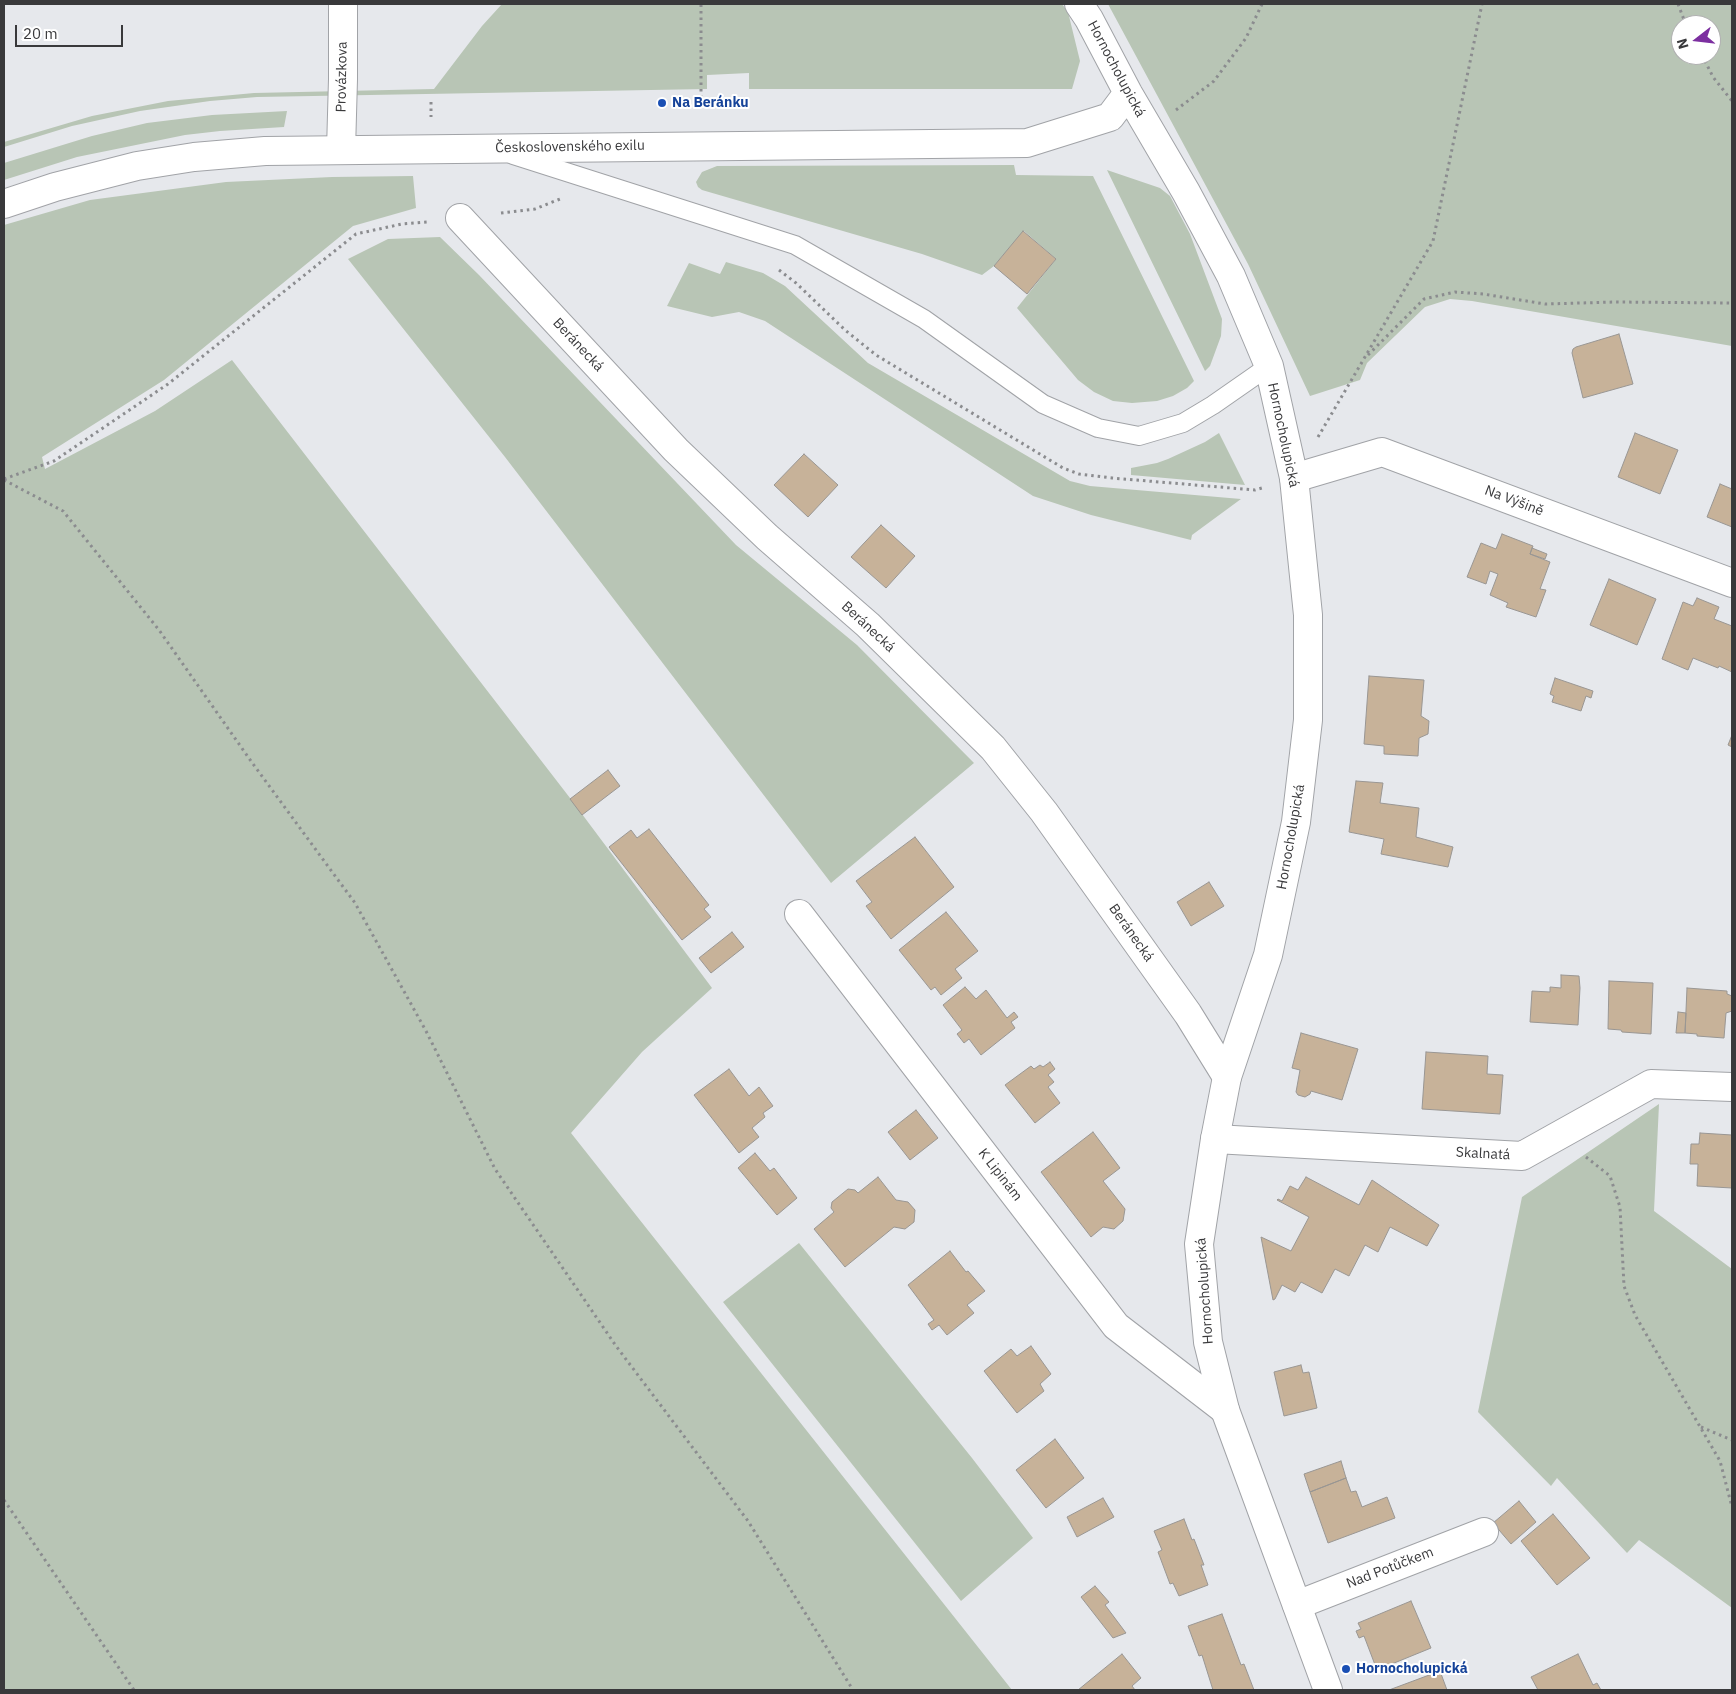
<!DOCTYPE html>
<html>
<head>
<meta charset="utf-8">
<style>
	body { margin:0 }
	#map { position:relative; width:1736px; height:1694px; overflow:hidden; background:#e6e8ec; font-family:"IBM Plex Sans",sans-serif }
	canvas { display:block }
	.frame { position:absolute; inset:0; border:5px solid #39393b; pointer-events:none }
	.north { position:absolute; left:1671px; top:15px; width:50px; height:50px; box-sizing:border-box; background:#fff; border:1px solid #b0b0b1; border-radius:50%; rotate:254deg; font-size:14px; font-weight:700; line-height:20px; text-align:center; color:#39393b }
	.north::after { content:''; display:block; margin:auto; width:18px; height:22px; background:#7c2fa0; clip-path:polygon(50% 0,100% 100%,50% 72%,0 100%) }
	.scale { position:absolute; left:15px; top:25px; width:108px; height:22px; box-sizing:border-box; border:2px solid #39393b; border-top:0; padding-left:6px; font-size:15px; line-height:18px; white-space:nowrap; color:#39393b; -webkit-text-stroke:4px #fff; paint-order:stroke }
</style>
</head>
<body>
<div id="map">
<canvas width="1736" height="1694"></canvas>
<div class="frame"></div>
<div class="north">N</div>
<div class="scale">20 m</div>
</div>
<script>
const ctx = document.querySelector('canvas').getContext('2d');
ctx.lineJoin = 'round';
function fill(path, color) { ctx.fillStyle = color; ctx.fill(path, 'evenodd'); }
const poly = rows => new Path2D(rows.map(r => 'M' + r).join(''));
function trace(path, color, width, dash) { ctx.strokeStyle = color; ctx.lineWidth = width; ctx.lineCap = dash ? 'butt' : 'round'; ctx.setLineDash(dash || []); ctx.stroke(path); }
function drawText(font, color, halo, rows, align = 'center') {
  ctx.font = font + ' "IBM Plex Sans",sans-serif'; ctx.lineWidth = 4; ctx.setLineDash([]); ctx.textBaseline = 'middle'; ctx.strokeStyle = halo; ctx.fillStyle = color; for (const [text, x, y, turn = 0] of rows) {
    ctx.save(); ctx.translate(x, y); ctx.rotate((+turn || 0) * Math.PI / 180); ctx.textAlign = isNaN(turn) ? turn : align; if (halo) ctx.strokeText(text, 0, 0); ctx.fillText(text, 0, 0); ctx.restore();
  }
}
const green = poly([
	[502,4,1062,4,1068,12,1080,61,1072,89,749,89,749,73,707,75,707,89,257,97,210,101,140,111,72,126,4,147,4,142,92,116,168,101,254,93,434,89,482,26],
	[1108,4,1732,4,1732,346,1472,301,1450,299,1425,307,1367,363,1360,380,1310,396,1248,264],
	[1681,25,1711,25,1711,55,1681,55],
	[287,111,284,127,220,131,185,135,77,157,4,180,4,163,92,136,147,123,212,115],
	[1014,165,1016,175,1093,176,1194,381,1187,388,1173,396,1157,401,1132,403,1113,401,1094,392,1078,380,1017,308,1056,259,1024,231,994,266,982,275,922,254,702,190,698,187,696,182,702,172,717,166],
	[1107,170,1160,188,1170,196,1190,234,1222,319,1221,336,1210,366,1205,371],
	[413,176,416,208,353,226,164,380,42,457,45,469,155,411,232,360,570,798,712,988,642,1052,571,1133,1012,1690,4,1690,4,225,90,200,226,182,332,177],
	[440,237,479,275,736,545,857,645,974,763,831,883,505,457,348,259,388,239],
	[726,262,763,273,785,286,868,363,1070,481,1090,486,1241,499,1192,535,1191,540,1091,515,1033,496,765,321,739,312,712,317,667,306,689,263,720,274],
	[1219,433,1245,485,1131,475,1131,468,1157,463,1168,459,1205,442],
	[1659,1104,1654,1211,1732,1269,1732,1608,1639,1540,1627,1553,1557,1478,1551,1486,1478,1412,1522,1197],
	[799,1243,972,1458,1033,1538,961,1601,723,1302]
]);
const building = poly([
	[1023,231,1056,259,1027,294,994,266,1023,231],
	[1619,334,1633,384,1583,398,1572,353,1573,349,1576,347,1619,334],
	[1635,433,1678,450,1660,494,1618,477,1635,433],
	[804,454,838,485,808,517,774,485,804,454],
	[1720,484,1732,489,1732,527,1707,517,1720,484],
	[881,525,915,556,886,588,851,557,881,525],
	[1502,534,1533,546,1530,554,1550,562,1540,589,1546,590,1536,617,1506,607,1508,603,1490,595,1498,574,1490,571,1486,584,1467,577,1481,543,1496,549,1502,534],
	[1532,548,1547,554,1545,559,1530,554,1532,548],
	[1609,579,1656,599,1637,645,1590,625,1609,579],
	[1697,598,1719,607,1714,619,1732,626,1732,672,1719,666,1718,668,1693,658,1688,670,1662,659,1683,602,1693,606,1697,598],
	[1369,676,1424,680,1421,716,1429,721,1428,734,1419,738,1418,756,1384,754,1384,746,1364,744,1369,676],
	[1555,678,1593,691,1591,698,1586,696,1581,711,1552,702,1554,696,1550,694,1555,678],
	[1732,735,1732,747,1728,745,1732,735],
	[608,770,620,786,582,815,570,799,608,770],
	[1356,781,1383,783,1380,803,1419,808,1416,837,1453,847,1448,867,1381,854,1384,839,1349,832,1356,781],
	[649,829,709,905,704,909,711,917,682,940,609,847,631,830,637,838,649,829],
	[915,837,954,887,891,939,866,906,872,902,856,881,915,837],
	[1209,882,1224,906,1191,926,1177,902,1209,882],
	[946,912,978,951,955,969,962,978,941,995,935,987,931,990,899,950,946,912],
	[732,932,744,947,711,973,699,958,732,932],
	[1561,975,1579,976,1580,988,1578,1025,1530,1022,1532,991,1550,992,1550,987,1561,988,1561,975],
	[1609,981,1653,983,1651,1034,1622,1032,1621,1030,1608,1029,1609,981],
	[965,987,976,999,986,990,1007,1018,1014,1012,1018,1017,1011,1022,1015,1028,981,1055,969,1039,964,1043,957,1034,962,1030,943,1005,965,987],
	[1687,988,1727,991,1727,994,1732,996,1732,1011,1726,1013,1724,1038,1697,1036,1697,1034,1685,1033,1687,988],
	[1678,1012,1686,1013,1685,1033,1676,1033,1678,1012],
	[1301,1033,1358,1049,1342,1100,1311,1091,1310,1094,1305,1097,1298,1095,1296,1092,1300,1070,1292,1068,1301,1033],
	[1426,1052,1488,1056,1487,1074,1503,1075,1500,1114,1422,1109,1426,1052],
	[1050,1062,1055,1069,1048,1075,1054,1082,1048,1087,1060,1103,1035,1123,1005,1085,1031,1066,1034,1069,1040,1065,1043,1067,1050,1062],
	[729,1069,749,1096,759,1087,773,1106,763,1113,765,1117,752,1128,759,1137,739,1153,694,1095,729,1069],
	[916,1110,938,1138,910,1160,888,1132,916,1110],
	[1093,1132,1120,1168,1103,1181,1125,1209,1123,1221,1114,1229,1103,1227,1091,1237,1041,1172,1093,1132],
	[1700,1133,1732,1135,1732,1188,1697,1186,1698,1164,1690,1164,1691,1144,1699,1144,1700,1133],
	[755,1153,770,1171,774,1168,797,1198,777,1215,738,1168,755,1153],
	[878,1177,896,1200,908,1202,915,1210,914,1222,905,1229,894,1227,845,1267,814,1229,834,1212,831,1208,832,1202,848,1189,855,1190,858,1193,878,1177],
	[1306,1177,1359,1205,1372,1180,1439,1225,1427,1246,1390,1227,1378,1252,1365,1245,1349,1276,1335,1269,1322,1293,1301,1282,1295,1292,1282,1285,1275,1299,1273,1300,1261,1237,1291,1251,1309,1217,1277,1200,1278,1199,1282,1201,1290,1186,1298,1190,1306,1177],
	[950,1251,966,1272,968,1271,985,1291,967,1305,974,1313,947,1335,939,1325,932,1330,928,1324,934,1320,908,1285,950,1251],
	[1031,1346,1051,1374,1040,1384,1044,1391,1017,1413,984,1371,1011,1349,1017,1356,1031,1346],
	[1301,1365,1303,1373,1309,1372,1317,1408,1284,1416,1274,1372,1301,1365],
	[1055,1439,1084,1478,1046,1508,1016,1470,1055,1439],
	[1341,1461,1346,1478,1310,1492,1304,1474,1341,1461],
	[1346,1478,1351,1492,1356,1491,1362,1507,1387,1497,1395,1518,1328,1543,1310,1492,1346,1478],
	[1103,1498,1114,1517,1077,1537,1067,1517,1103,1498],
	[1519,1501,1536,1522,1511,1544,1493,1523,1519,1501],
	[1553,1514,1590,1558,1557,1585,1521,1541,1553,1514],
	[1184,1519,1192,1540,1194,1539,1204,1565,1201,1565,1208,1585,1179,1596,1173,1583,1170,1584,1158,1552,1162,1550,1154,1531,1184,1519],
	[1095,1586,1109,1602,1105,1605,1126,1633,1113,1638,1081,1597,1095,1586],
	[1411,1601,1431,1648,1377,1670,1364,1636,1359,1638,1356,1631,1361,1629,1358,1623,1411,1601],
	[1222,1614,1241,1665,1244,1664,1254,1690,1213,1690,1202,1655,1199,1656,1188,1626,1222,1614],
	[1122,1654,1141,1678,1132,1686,1135,1690,1078,1690,1122,1654],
	[1578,1654,1593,1685,1597,1683,1601,1690,1538,1690,1531,1677,1578,1654],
	[1440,1671,1447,1690,1389,1690,1440,1671]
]);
const path = poly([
	[1678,4,1686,25],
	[1702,55,1713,77,1732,101],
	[701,98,701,4],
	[431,102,431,117],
	[1176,110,1214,81,1246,38,1262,4],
	[501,213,535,209,560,199],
	[779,270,796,283,845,330,876,355,1063,468,1079,474,1112,478,1255,490,1262,488],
	[1368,355,1424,299,1455,292,1483,294,1545,304,1616,302,1732,303],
	[1318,437,1433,241,1482,4],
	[4,479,54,461,168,384,356,234,402,224,427,222],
	[4,480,63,511,159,630,253,764,355,903,426,1031,495,1169,616,1346,748,1521,853,1690],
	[1586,1157,1610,1176,1620,1207,1624,1286,1635,1315,1720,1461,1732,1507],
	[1701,1427,1732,1440],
	[4,1500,134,1690]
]);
const service = poly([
	[513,155,795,245,924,319,1043,404,1098,428,1139,436,1183,423,1213,405,1269,366]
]);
const minor = poly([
	[341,150,343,79,343,4],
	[460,218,676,450,767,537,868,625,993,748,1044,812,1188,1014,1227,1077],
	[1294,478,1382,452,1732,583],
	[799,914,1116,1326,1225,1410],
	[1215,1139,1522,1156,1651,1084,1732,1087],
	[1297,1605,1484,1532]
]);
const tertiary = poly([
	[1079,4,1089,19,1128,93,1186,192,1231,276,1269,366,1294,478,1308,615,1308,720,1296,822,1268,955,1227,1077,1215,1139,1199,1244,1208,1342,1225,1410,1328,1690],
	[4,204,55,187,137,166,194,157,265,151,1027,143,1110,117,1128,93]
]);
const markers = [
	[662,103,5,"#1a4fb4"],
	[1346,1669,5,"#1a4fb4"]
];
const streetNames = [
	["Hornocholupická",1116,69,62],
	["Provázkova",342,77,-89],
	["Československého exilu",570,147,-1],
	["Beránecká",578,345,47],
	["Hornocholupická",1283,435,78],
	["Na Výšině",1514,501,21],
	["Beránecká",868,627,43],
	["Hornocholupická",1291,837,-80],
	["Beránecká",1131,933,55],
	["Skalnatá",1483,1154,3],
	["K Lipinám",1000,1175,52],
	["Hornocholupická",1205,1291,-94],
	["Nad Potůčkem",1390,1568,-21]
];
const transitNames = [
	["Na Beránku",672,103],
	["Hornocholupická",1356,1669]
];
fill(green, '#b8c5b5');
fill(building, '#c7b299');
trace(building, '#999693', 1);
trace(service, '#a1a3a7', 20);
trace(minor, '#a1a3a7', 30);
trace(tertiary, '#a1a3a7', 30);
trace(path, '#8b8c8f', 3, [2.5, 4]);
trace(service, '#fff', 18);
trace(minor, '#fff', 28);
trace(tertiary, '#fff', 28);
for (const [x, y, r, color] of markers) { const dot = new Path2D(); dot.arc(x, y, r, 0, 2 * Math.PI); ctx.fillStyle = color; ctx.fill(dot); trace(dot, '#fff', 2); }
drawText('14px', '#39393b', '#fff', streetNames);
drawText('bold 14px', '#164399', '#fff', transitNames, 'left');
</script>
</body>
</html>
